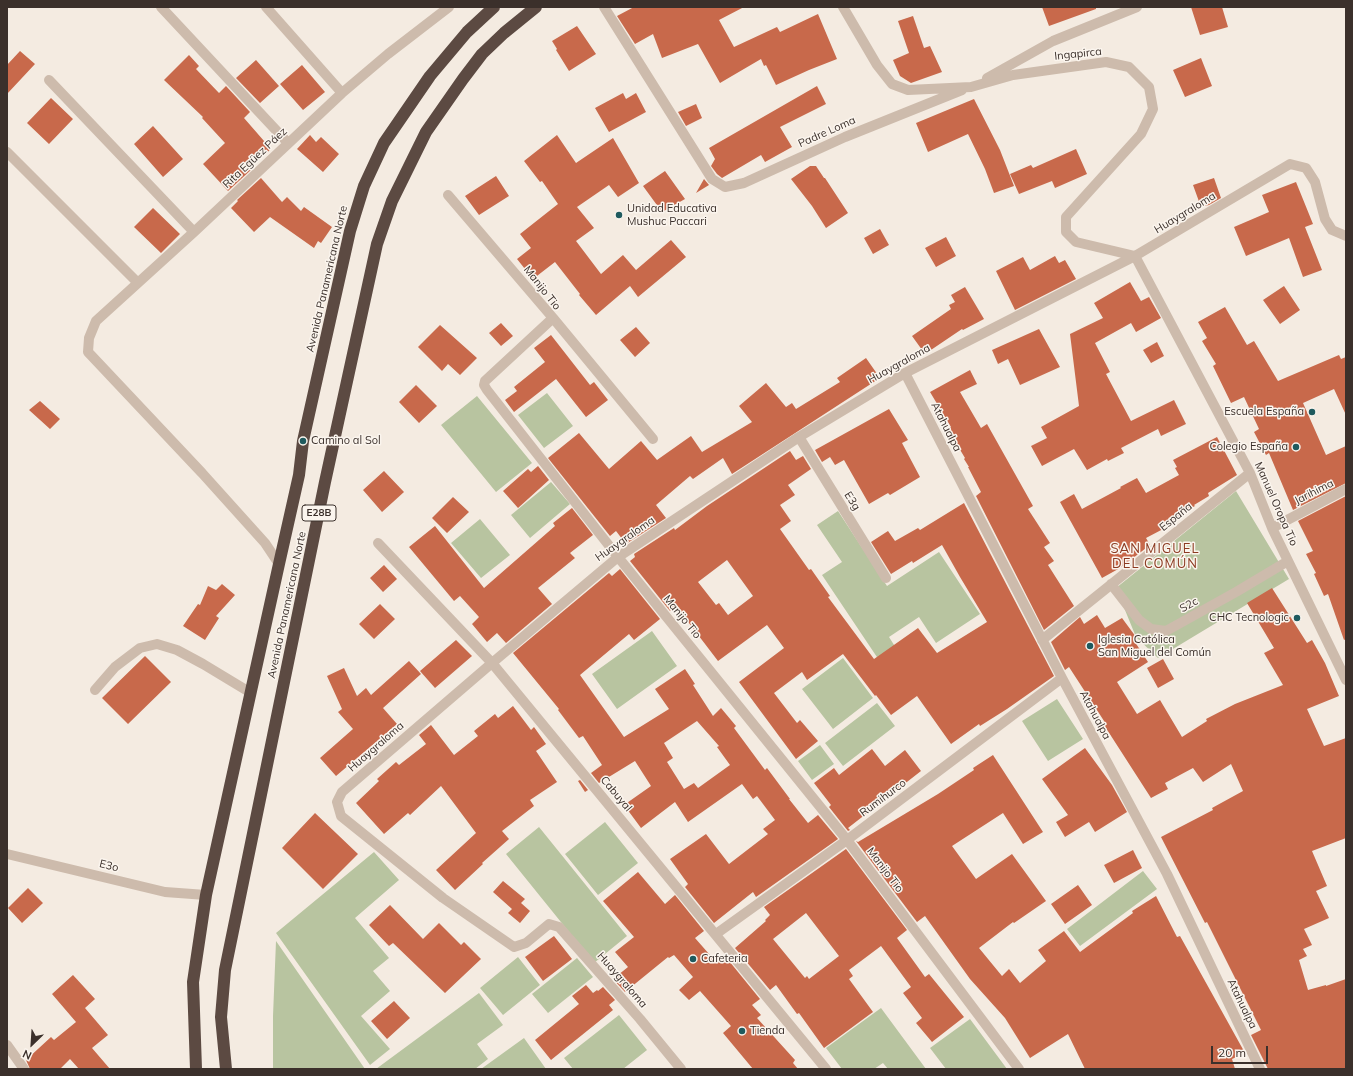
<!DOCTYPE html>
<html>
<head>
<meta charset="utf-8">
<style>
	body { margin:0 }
	#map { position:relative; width:1353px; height:1076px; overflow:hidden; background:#f4ebe1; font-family:Mulish,sans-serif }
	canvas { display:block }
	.frame { position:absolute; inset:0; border:8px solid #3b302b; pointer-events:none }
	.north { position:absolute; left:12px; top:1024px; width:40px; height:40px; -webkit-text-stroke:3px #fbf5ee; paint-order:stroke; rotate:205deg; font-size:11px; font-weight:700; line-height:16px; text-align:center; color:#3b302b }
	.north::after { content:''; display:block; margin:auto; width:14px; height:18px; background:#3b302b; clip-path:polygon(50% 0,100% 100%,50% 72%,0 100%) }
	.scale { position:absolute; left:1211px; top:1046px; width:57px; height:18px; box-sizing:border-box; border:2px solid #3b302b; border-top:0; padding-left:5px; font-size:12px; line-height:14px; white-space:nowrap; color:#3b302b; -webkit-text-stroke:3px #fbf5ee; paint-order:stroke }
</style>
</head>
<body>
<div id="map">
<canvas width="1353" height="1076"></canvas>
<div class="frame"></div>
<div class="north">N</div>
<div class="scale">20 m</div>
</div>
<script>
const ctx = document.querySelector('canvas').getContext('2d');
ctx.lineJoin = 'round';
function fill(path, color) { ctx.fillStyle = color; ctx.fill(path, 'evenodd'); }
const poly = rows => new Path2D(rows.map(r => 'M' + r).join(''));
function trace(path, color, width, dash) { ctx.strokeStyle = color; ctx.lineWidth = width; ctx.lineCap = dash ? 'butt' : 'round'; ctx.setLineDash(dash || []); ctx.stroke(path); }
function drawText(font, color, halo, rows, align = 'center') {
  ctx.font = font + ' Mulish,sans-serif'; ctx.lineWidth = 3; ctx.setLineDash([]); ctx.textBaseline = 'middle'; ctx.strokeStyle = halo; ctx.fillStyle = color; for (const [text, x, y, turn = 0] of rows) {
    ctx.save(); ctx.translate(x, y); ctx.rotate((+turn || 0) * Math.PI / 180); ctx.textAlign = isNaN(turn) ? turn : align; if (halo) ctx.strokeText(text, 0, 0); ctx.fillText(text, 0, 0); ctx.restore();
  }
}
const green = poly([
	[547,393,573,426,544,448,518,415],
	[477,396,532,463,496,492,441,425],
	[551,482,570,504,530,538,511,515],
	[1236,491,1289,579,1158,658,1136,637,1116,588],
	[838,511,887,586,939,552,980,614,936,643,919,617,889,637,908,667,891,678,822,575,842,562,817,525],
	[480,519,510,555,481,578,451,543],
	[652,631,677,666,617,709,592,674],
	[843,658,873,698,833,729,802,689],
	[1057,699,1083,739,1048,761,1022,721],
	[877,703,895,726,843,766,825,743],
	[820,745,834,764,812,780,798,761],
	[605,822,638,863,598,895,565,854],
	[539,827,627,936,594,963,506,854],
	[374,852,399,880,355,918,389,958,373,971,390,991,361,1016,390,1049,370,1065,276,933],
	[1143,871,1157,889,1080,946,1067,929],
	[276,941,365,1069,273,1069,273,1016],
	[518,957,540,985,503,1015,480,988],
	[577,958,593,977,548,1013,532,994],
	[479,993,503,1025,477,1044,488,1059,475,1069,376,1069],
	[881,1008,926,1069,888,1069,883,1063,874,1069,842,1069,826,1048],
	[619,1015,647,1050,623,1069,573,1069,564,1058],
	[970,1019,1007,1069,946,1069,930,1048],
	[524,1038,546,1069,481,1069]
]);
const building = poly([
	[634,7,744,7,719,20,734,47,777,27,780,32,818,14,837,59,809,70,776,85,766,65,764,66,761,59,720,83,698,44,662,58,653,34,635,44,617,16],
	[1042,7,1096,7,1096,9,1049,26],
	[1191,7,1222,7,1228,27,1200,35],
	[913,16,924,48,930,46,942,72,911,83,900,76,893,60,909,53,898,21],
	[577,26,596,54,569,71,556,50,557,49,552,41],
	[20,51,35,64,7,94,7,65],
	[189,55,199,66,196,69,219,93,226,86,250,112,244,118,271,149,251,167,252,169,228,191,203,164,225,143,202,118,203,117,164,80],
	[1201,58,1212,86,1185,97,1173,70],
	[256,60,279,86,260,103,236,78],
	[302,65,325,92,303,110,280,84],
	[817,86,826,104,780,127,792,147,765,162,761,155,722,178,717,174,711,166,715,159,709,148],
	[623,93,626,99,636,93,646,112,609,132,595,108],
	[51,98,73,119,49,144,27,123],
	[974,99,1000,150,1014,186,994,193,985,169,968,134,928,152,916,123],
	[696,104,702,118,686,126,678,112],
	[153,126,183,159,163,177,134,144],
	[310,135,316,142,321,137,339,154,323,172,297,149],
	[557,135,576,163,613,138,639,183,618,197,609,185,577,207,594,228,576,241,601,274,623,255,636,270,671,240,686,257,638,297,630,286,596,315,579,295,580,294,555,262,533,279,517,259,531,248,520,234,558,204,542,181,540,182,524,161],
	[1076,149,1087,174,1055,188,1052,181,1019,194,1010,174,1031,165,1033,168],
	[810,166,816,166,824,178,825,178,848,213,826,228,812,206,791,179],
	[665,171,685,199,662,212,643,186],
	[496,176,509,196,479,215,465,196],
	[261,178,282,202,287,197,301,211,304,207,332,227,321,243,318,241,314,248,270,217,254,232,231,208,238,201,237,200],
	[1214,178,1221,198,1209,205,1201,207,1193,185],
	[704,179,709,185,696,193],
	[1296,182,1313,224,1305,227,1322,270,1303,277,1289,238,1246,256,1234,227,1269,212,1262,195],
	[153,208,180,234,161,253,134,227],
	[880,229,889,245,873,254,864,238],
	[946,237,956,256,936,267,925,248],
	[1055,256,1059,263,1065,260,1076,279,1015,310,996,271,1023,257,1030,270],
	[1130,282,1141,301,1149,297,1161,318,1136,332,1131,323,1095,343,1110,372,1106,374,1131,421,1174,400,1186,424,1161,436,1158,429,1121,448,1124,453,1108,461,1107,459,1087,470,1074,449,1042,466,1031,446,1047,438,1041,427,1079,406,1070,334,1103,318,1094,303],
	[1284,286,1300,310,1280,324,1263,300],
	[965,287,984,319,963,330,962,329,925,354,912,336,951,309,949,305,955,302,951,295],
	[1225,307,1247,345,1254,341,1278,381,1339,355,1341,359,1346,357,1346,415,1334,389,1303,403,1326,455,1346,446,1346,483,1293,510,1269,453,1266,455,1254,432,1259,429,1244,397,1231,403,1213,366,1216,364,1202,341,1207,338,1198,322],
	[501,323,513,336,501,346,489,333],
	[440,325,477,358,460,375,448,364,442,371,418,347],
	[636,327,650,343,635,357,620,340],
	[1039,329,1060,367,1020,385,1008,359,998,364,992,350],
	[551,335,590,385,594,382,608,400,586,417,556,379,514,412,505,400,517,391,514,387,545,362,534,348],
	[1157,342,1164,356,1151,363,1143,350],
	[866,358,880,378,732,474,723,458,693,479,690,476,656,505,666,518,626,544,616,531,610,536,548,458,579,433,609,469,641,441,657,460,691,436,702,452,752,422,739,406,766,383,786,407,792,403,796,409,840,382,837,378],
	[970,370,977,384,960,392,981,428,987,424,1033,506,1028,509,1050,543,1044,547,1054,561,1048,565,1074,606,1044,630,976,496,981,492,968,467,969,467,964,459,965,458,953,438,949,428,951,427,930,392],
	[416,385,437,406,419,423,399,402],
	[40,401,60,419,50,429,29,410],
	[889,409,908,440,902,443,920,477,890,495,888,493,869,504,844,460,835,465,830,457,822,462,815,450],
	[1217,437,1237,475,1208,493,1209,496,1194,505,1195,506,1180,514,1181,516,1164,526,1165,528,1146,538,1150,545,1120,568,1102,578,1060,502,1074,494,1082,509,1121,488,1120,487,1137,478,1146,493,1179,475,1175,468,1177,467,1173,460],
	[790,451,796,460,803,456,811,469,788,485,795,495,780,505,791,521,780,529,809,570,811,569,830,596,828,597,874,659,918,628,937,653,987,622,960,577,942,545,913,563,912,561,891,574,871,542,888,531,895,541,918,528,920,530,964,503,1054,676,1007,709,980,726,979,724,951,744,917,696,891,715,876,695,875,696,843,654,807,680,802,672,774,693,797,723,800,720,818,741,796,759,739,682,784,648,767,625,718,661,676,606,670,611,630,561,635,557,634,554,674,528,675,530,707,506],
	[727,560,753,596,728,615,719,603,716,605,698,582],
	[538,466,549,480,518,508,503,491,528,469,531,472],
	[384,471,404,492,382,512,363,490],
	[1346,496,1346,639,1344,640,1328,594,1324,596,1314,574,1316,573,1306,554,1313,551,1298,521],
	[453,497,469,512,447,533,432,518],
	[572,508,593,535,570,553,575,558,538,588,552,604,506,643,497,633,487,642,472,624,479,617,460,596,454,601,409,547,435,526,484,588,555,526,553,523],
	[384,565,397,579,383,592,370,578],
	[620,569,660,619,634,640,629,634,580,675,624,737,669,709,655,689,685,669,695,684,693,685,713,716,721,708,736,726,734,728,765,770,767,768,790,799,789,799,808,823,818,815,838,839,756,897,753,892,714,923,685,887,688,884,670,859,706,834,729,864,768,834,763,829,775,820,757,796,753,799,742,784,688,822,675,802,641,828,624,805,651,786,635,761,599,783,591,773,602,765,583,736,579,738,558,710,559,709,513,653,609,573,612,576],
	[697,721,719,746,717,747,730,765,698,788,694,783,684,789,667,762,673,758,664,743],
	[222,584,235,595,216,616,219,618,205,640,183,626,198,604,200,605,208,586,216,590],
	[1272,588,1307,643,1312,640,1325,663,1339,696,1307,709,1324,746,1346,738,1346,838,1312,851,1327,886,1316,891,1329,918,1304,929,1312,945,1303,949,1307,956,1299,960,1308,990,1326,985,1326,986,1346,979,1346,1069,1268,1069,1251,1035,1261,1030,1207,922,1205,923,1161,837,1213,810,1212,808,1243,791,1231,764,1203,782,1193,768,1165,783,1168,789,1151,798,1104,725,1106,724,1069,667,1065,670,1051,642,1080,617,1084,624,1097,615,1105,628,1122,618,1136,637,1133,639,1148,662,1117,682,1137,714,1160,700,1182,737,1207,721,1206,719,1235,704,1283,685,1264,653,1274,648,1247,603],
	[380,604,395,619,374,639,359,624],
	[456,640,472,656,435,688,420,671],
	[145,656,171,682,128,724,102,698],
	[1163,659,1174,679,1158,688,1147,668],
	[409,661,421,674,383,708,397,724,336,776,320,758,353,729,338,712,342,709,327,676,344,668,357,696,366,688,371,695],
	[513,706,531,730,534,727,546,744,536,751,557,782,530,800,534,806,502,831,509,839,482,863,483,864,455,890,436,870,476,833,441,786,410,815,408,813,384,834,356,803,379,781,377,779,396,762,399,765,426,744,419,735,431,725,454,755,478,736,474,731,495,714,498,718],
	[1085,748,1112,785,1127,812,1095,832,1089,822,1065,837,1056,822,1068,815,1042,779],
	[872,749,885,766,905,750,921,771,848,828,850,830,848,831,829,807,831,805,814,783,834,768,839,775],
	[993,755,1043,832,1023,844,1003,813,952,846,976,879,1012,854,1046,901,1014,923,1013,922,979,948,1002,976,1009,969,1020,983,1046,961,1038,950,1064,931,1080,952,1133,913,1132,911,1156,896,1177,937,1180,936,1245,1053,1232,1059,1235,1069,1085,1069,1068,1034,1030,1058,1005,1018,970,979,925,916,917,922,856,841,858,842,938,794,974,770,973,768],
	[580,780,588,790,585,792,578,781],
	[315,813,358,854,323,889,282,848],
	[846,849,907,930,897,938,925,977,929,974,964,1017,932,1042,916,1023,922,1018,903,993,911,987,881,946,849,970,853,976,849,979,873,1012,824,1048,799,1013,797,1014,776,985,770,990,735,948,766,921,765,920,770,915,764,907],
	[806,913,839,956,809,979,807,976,805,978,773,939],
	[1133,850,1142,868,1114,883,1104,865],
	[638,872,665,904,675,895,704,931,695,938,717,963,725,956,760,999,752,1005,761,1015,757,1018,795,1060,793,1063,798,1069,753,1069,723,1033,731,1026,700,991,689,1000,679,990,693,977,674,955,669,958,668,957,625,992,613,979,628,967,615,952,634,937,603,901],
	[503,881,525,899,521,903,530,911,520,923,508,913,512,909,493,892],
	[1078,885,1092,905,1065,924,1051,904],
	[28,888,43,903,22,923,8,908],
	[390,905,423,939,439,923,461,945,464,942,481,959,445,993,393,943,389,946,369,925],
	[554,936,572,959,543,981,525,957],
	[73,975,95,999,85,1008,108,1035,92,1048,110,1069,79,1069,70,1059,60,1069,30,1069,26,1060,51,1037,54,1040,76,1022,52,994],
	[586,985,593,993,597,990,598,991,603,987,615,1000,609,1005,613,1010,551,1060,535,1040,579,1004,572,996],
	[394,1001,410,1018,387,1039,371,1021]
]);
const minor = poly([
	[161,7,288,143],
	[266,7,342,93],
	[604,7,712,179,725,187,744,183,845,137,962,90],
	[843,7,877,65,892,84,908,90,971,87,1013,75,1106,62,1129,67,1149,87,1153,109,1141,134,1066,217,1066,232,1076,242,1135,256,1250,473,1272,528,1346,680],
	[987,78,1053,41,1137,7],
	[49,80,194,232],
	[7,152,138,283],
	[448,195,553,318,485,381,484,385,487,390,618,557,847,840,1019,1069],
	[553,318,653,439],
	[905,373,1062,678,1167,874,1260,1069],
	[799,437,886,578],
	[1272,528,1346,489],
	[378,543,492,663,826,1069],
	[279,564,265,543,202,473,88,352,89,338,96,321,194,232,342,93,388,54,449,7],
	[1111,584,1139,620,1151,629,1166,631,1236,592,1288,561],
	[1042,640,1250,473],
	[95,690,115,667,140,648,157,644,177,650,203,664,251,693],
	[7,854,165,892,206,895],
	[716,934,847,840,1062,678],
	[7,1045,24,1069],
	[681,1069,640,1019,559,927,549,924,526,943,514,947,443,898,341,816,337,802,342,792,492,663,618,557,799,437,905,373,1135,256,1290,164,1306,168,1315,182,1325,219,1332,230,1346,236]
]);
const highway = poly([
	[196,1069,193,982,206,895,279,564,299,475,303,441,350,231,364,186,384,143,430,76,467,32,494,7],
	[226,1069,221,1017,225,970,325,482,377,244,392,201,426,132,463,79,482,54,504,33,536,7]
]);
const markers = [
	[619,215,4,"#1f5a5e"],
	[1312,412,4,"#1f5a5e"],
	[303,441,4,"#1f5a5e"],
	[1296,447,4,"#1f5a5e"],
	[1297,618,4,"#1f5a5e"],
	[1090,646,4,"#1f5a5e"],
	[693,959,4,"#1f5a5e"],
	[742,1031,4,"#1f5a5e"]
];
const shields = [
	[319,513,34]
];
const shieldNames = [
	["E28B",319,513]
];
const streetNames = [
	["Ingapirca",1078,54,-6],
	["Padre Loma",827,132,-24],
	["Rita Egüez Páez",255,158,-43],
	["Huaygraloma",1185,213,-31],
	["Avenida Panamericana Norte",327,279,-77],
	["Manijo Tio",542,288,52],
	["Huaygraloma",899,364,-29],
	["Atahualpa",946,427,63],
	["Jarihima",1314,492,-27],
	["E3g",852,501,58],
	["Manuel Oropa Tio",1276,504,66],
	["España",1176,517,-39],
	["Huaygraloma",625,539,-35],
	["Avenida Panamericana Norte",287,605,-78],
	["S2c",1189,605,-29],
	["Manijo Tio",682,617,51],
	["Atahualpa",1095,715,62],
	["Huaygraloma",376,747,-41],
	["Cabuyal",616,794,50],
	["Rumihurco",883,798,-37],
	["E3o",109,866,14],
	["Manijo Tio",885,870,53],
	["Huaygraloma",622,980,49],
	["Atahualpa",1242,1004,64]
];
const poiNames = [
	["Unidad Educativa",627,209],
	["Mushuc Paccari",627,222],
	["Escuela España",1304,412,"right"],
	["Camino al Sol",311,441],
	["Colegio España",1288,447,"right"],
	["CHC Tecnologic",1289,618,"right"],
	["Iglesia Católica",1098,640],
	["San Miguel del Común",1098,653],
	["Cafeteria",701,959],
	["Tienda",750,1031]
];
const quarterNames = [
	["SAN MIGUEL",1155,549],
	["DEL COMÚN",1155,564]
];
fill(green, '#b8c4a0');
fill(building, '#c8694b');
trace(minor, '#cdbbac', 10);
trace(highway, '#5c4a42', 12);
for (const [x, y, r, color] of markers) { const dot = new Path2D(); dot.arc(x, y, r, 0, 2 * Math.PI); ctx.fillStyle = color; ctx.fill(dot); trace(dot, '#fbf5ee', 1.5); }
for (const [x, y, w] of shields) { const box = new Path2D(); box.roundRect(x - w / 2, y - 8, w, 16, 3); ctx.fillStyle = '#fbf5ee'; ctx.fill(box); trace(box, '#3b302b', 1); }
drawText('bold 10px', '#3b302b', null, shieldNames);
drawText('11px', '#3b302b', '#fbf5ee', streetNames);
drawText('11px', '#3b302b', '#fbf5ee', poiNames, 'left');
ctx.letterSpacing = '1px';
drawText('13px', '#8c3b22', '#fbf5ee', quarterNames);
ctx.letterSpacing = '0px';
</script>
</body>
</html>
